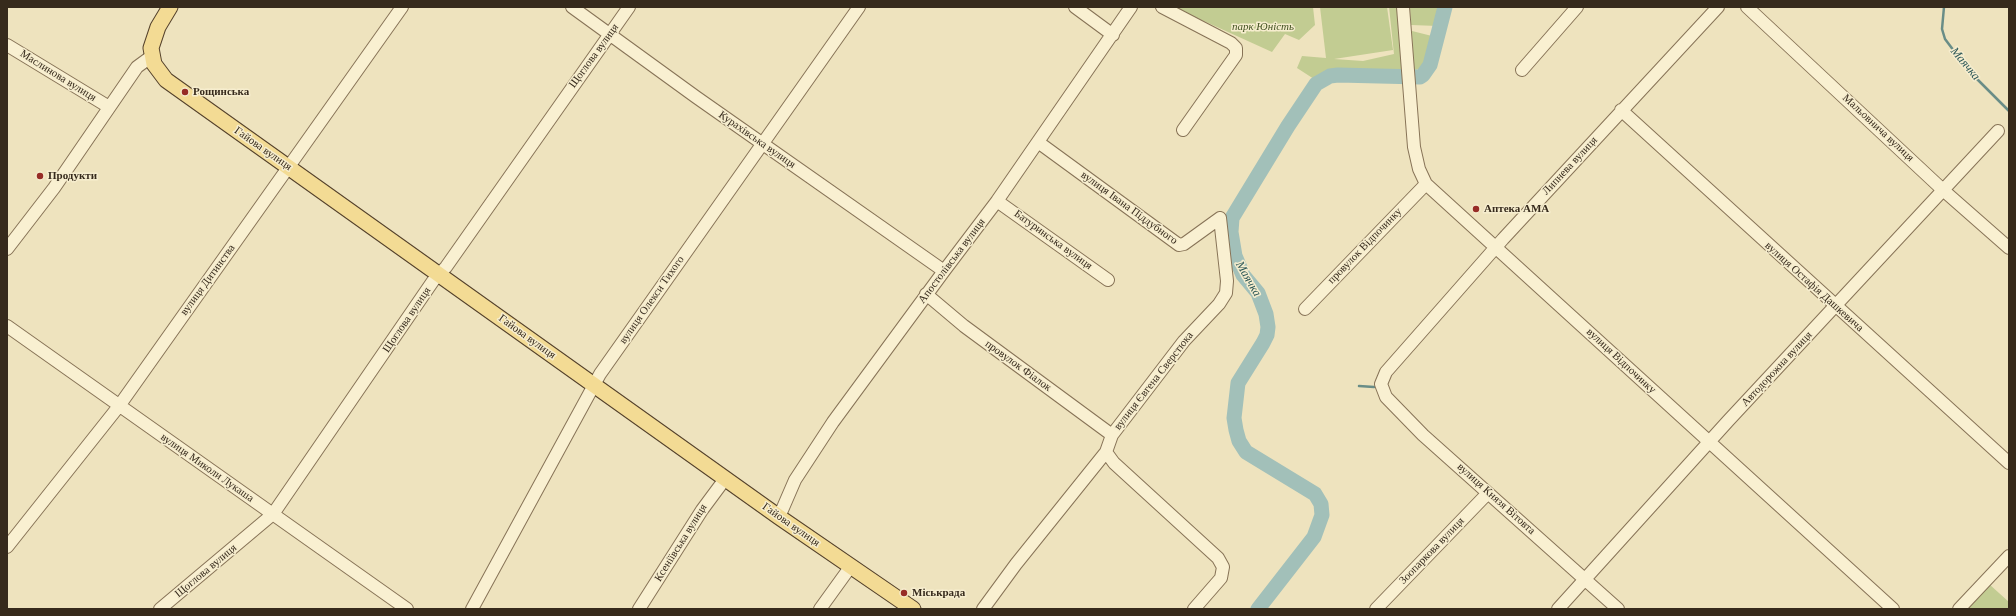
<!DOCTYPE html>
<html>
<head>
<meta charset="utf-8">
<style>
	body { margin:0 }
	#map { position:relative; width:2016px; height:616px; overflow:hidden; background:#eee3be; font-family:Georgia,serif }
	canvas { display:block }
	.frame { position:absolute; inset:0; border:8px solid #362a1c; pointer-events:none }
</style>
</head>
<body>
<div id="map">
<canvas width="2016" height="616"></canvas>
<div class="frame"></div>
</div>
<script>
const ctx = document.querySelector('canvas').getContext('2d');
ctx.lineJoin = 'round';
function fill(path, color) { ctx.fillStyle = color; ctx.fill(path, 'evenodd'); }
const poly = rows => new Path2D(rows.map(r => 'M' + r).join(''));
function trace(path, color, width, dash) { ctx.strokeStyle = color; ctx.lineWidth = width; ctx.lineCap = dash ? 'butt' : 'round'; ctx.setLineDash(dash || []); ctx.stroke(path); }
function drawText(font, color, halo, rows, align = 'center') {
  ctx.font = font + ' Georgia,serif'; ctx.lineWidth = 3; ctx.setLineDash([]); ctx.textBaseline = 'middle'; ctx.strokeStyle = halo; ctx.fillStyle = color; for (const [text, x, y, turn = 0] of rows) {
    ctx.save(); ctx.translate(x, y); ctx.rotate((+turn || 0) * Math.PI / 180); ctx.textAlign = isNaN(turn) ? turn : align; if (halo) ctx.strokeText(text, 0, 0); ctx.fillText(text, 0, 0); ctx.restore();
  }
}
const green = poly([
	[1173,7,1313,7,1315,25,1299,40,1285,34,1272,52],
	[1320,7,1387,7,1393,50,1334,59,1363,61,1394,54,1389,7,1398,7,1402,70,1323,75,1314,79,1297,68,1302,56,1326,58],
	[1410,7,1442,7,1438,26,1411,25],
	[1412,31,1436,37,1421,69,1413,70],
	[1989,584,2009,602,2009,609,1966,609]
]);
const stream = poly([
	[1944,7,1942,29,1945,39,1969,71,2009,111],
	[1359,386,1374,387]
]);
const river = poly([
	[1258,609,1314,537,1322,515,1321,504,1315,494,1246,452,1239,441,1236,430,1234,418,1238,383,1263,343,1267,335,1268,327,1266,314,1258,293,1243,275,1235,256,1231,232,1232,218,1288,126,1316,84,1330,76,1338,75,1420,77,1423,75,1430,65,1445,7]
]);
const minor = poly([
	[572,7,696,97,944,271],
	[1075,7,1113,35],
	[1162,7,1231,43,1236,48,1236,55,1183,130],
	[1403,7,1414,147,1419,169,1426,184,1893,609],
	[1747,7,1943,190,2009,248],
	[7,45,109,107],
	[1522,70,1577,7],
	[1621,110,2009,463],
	[1038,142,1179,245,1184,244,1220,218],
	[997,201,1108,280],
	[7,249,54,188,137,67,152,56],
	[926,294,964,326,1112,435],
	[1305,309,1426,184],
	[7,326,407,609],
	[1106,452,1114,463,1218,558,1223,567,1221,578,1194,609],
	[779,517,795,480,833,422,944,271,997,201,1131,7],
	[7,547,119,406,402,7],
	[160,609,273,514,433,281,446,267,629,7],
	[472,609,600,374,859,7],
	[639,609,702,510,725,479],
	[820,609,851,566],
	[983,609,1016,564,1106,452,1112,435,1184,341,1219,304,1226,293,1227,281,1220,218],
	[1376,609,1488,493],
	[1558,609,1728,421,1998,131],
	[1618,609,1423,435,1386,397,1381,384,1386,372,1503,239,1718,7],
	[1959,609,2009,556]
]);
const major = poly([
	[170,7,158,27,151,48,154,64,166,80,779,517,913,609]
]);
const markers = [
	[185,92,4,"#972c26"],
	[40,176,4,"#972c26"],
	[1476,209,4,"#972c26"],
	[904,593,4,"#972c26"]
];
const parkNames = [
	["парк Юність",1263,27]
];
const streetNames = [
	["Щоглова вулиця",594,56,-54],
	["Маслинова вулиця",58,76,32],
	["Мальовнича вулиця",1878,128,43],
	["Курахівська вулиця",757,140,35],
	["Гайова вулиця",263,149,35],
	["Липнева вулиця",1570,166,-47],
	["вулиця Івана Піддубного",1129,208,36],
	["Батуринська вулиця",1053,240,36],
	["провулок Відпочинку",1365,246,-46],
	["Апостолівська вулиця",952,261,-53],
	["вулиця Дитинства",208,280,-54],
	["вулиця Остафія Дашкевича",1814,287,42],
	["вулиця Олекси Тихого",652,300,-55],
	["Щоглова вулиця",407,320,-56],
	["Гайова вулиця",527,337,36],
	["вулиця Відпочинку",1621,361,43],
	["провулок Фіалок",1018,366,36],
	["Автодорожна вулиця",1777,369,-47],
	["вулиця Євгена Сверстюка",1154,381,-52],
	["вулиця Миколи Лукаша",207,468,35],
	["вулиця Князя Вітовта",1496,499,42],
	["Гайова вулиця",791,525,35],
	["Ксеніївська вулиця",681,543,-58],
	["Зоопаркова вулиця",1432,551,-46],
	["Щоглова вулиця",206,571,-40]
];
const poiNames = [
	["Рощинська",193,92],
	["Продукти",48,176],
	["Аптека АМА",1484,209],
	["Міськрада",912,593]
];
const waterNames = [
	["Маячка",1965,64,50],
	["Маячка",1248,279,60]
];
fill(green, '#c2cc92');
trace(stream, '#698d87', 2.5);
trace(river, '#a2c0b9', 15);
trace(minor, '#877357', 14);
trace(major, '#54412b', 17);
trace(minor, '#f9f0d1', 12);
trace(major, '#f3db94', 15);
for (const [x, y, r, color] of markers) { const dot = new Path2D(); dot.arc(x, y, r, 0, 2 * Math.PI); ctx.fillStyle = color; ctx.fill(dot); trace(dot, '#f6edce', 1.5); }
drawText('italic 11px', '#435322', '#f6edce', parkNames);
drawText('11px', '#362a1c', '#f6edce', streetNames);
drawText('bold 11px', '#362a1c', '#f6edce', poiNames, 'left');
drawText('italic 12px', '#2a5656', '#f6edce', waterNames);
</script>
</body>
</html>
